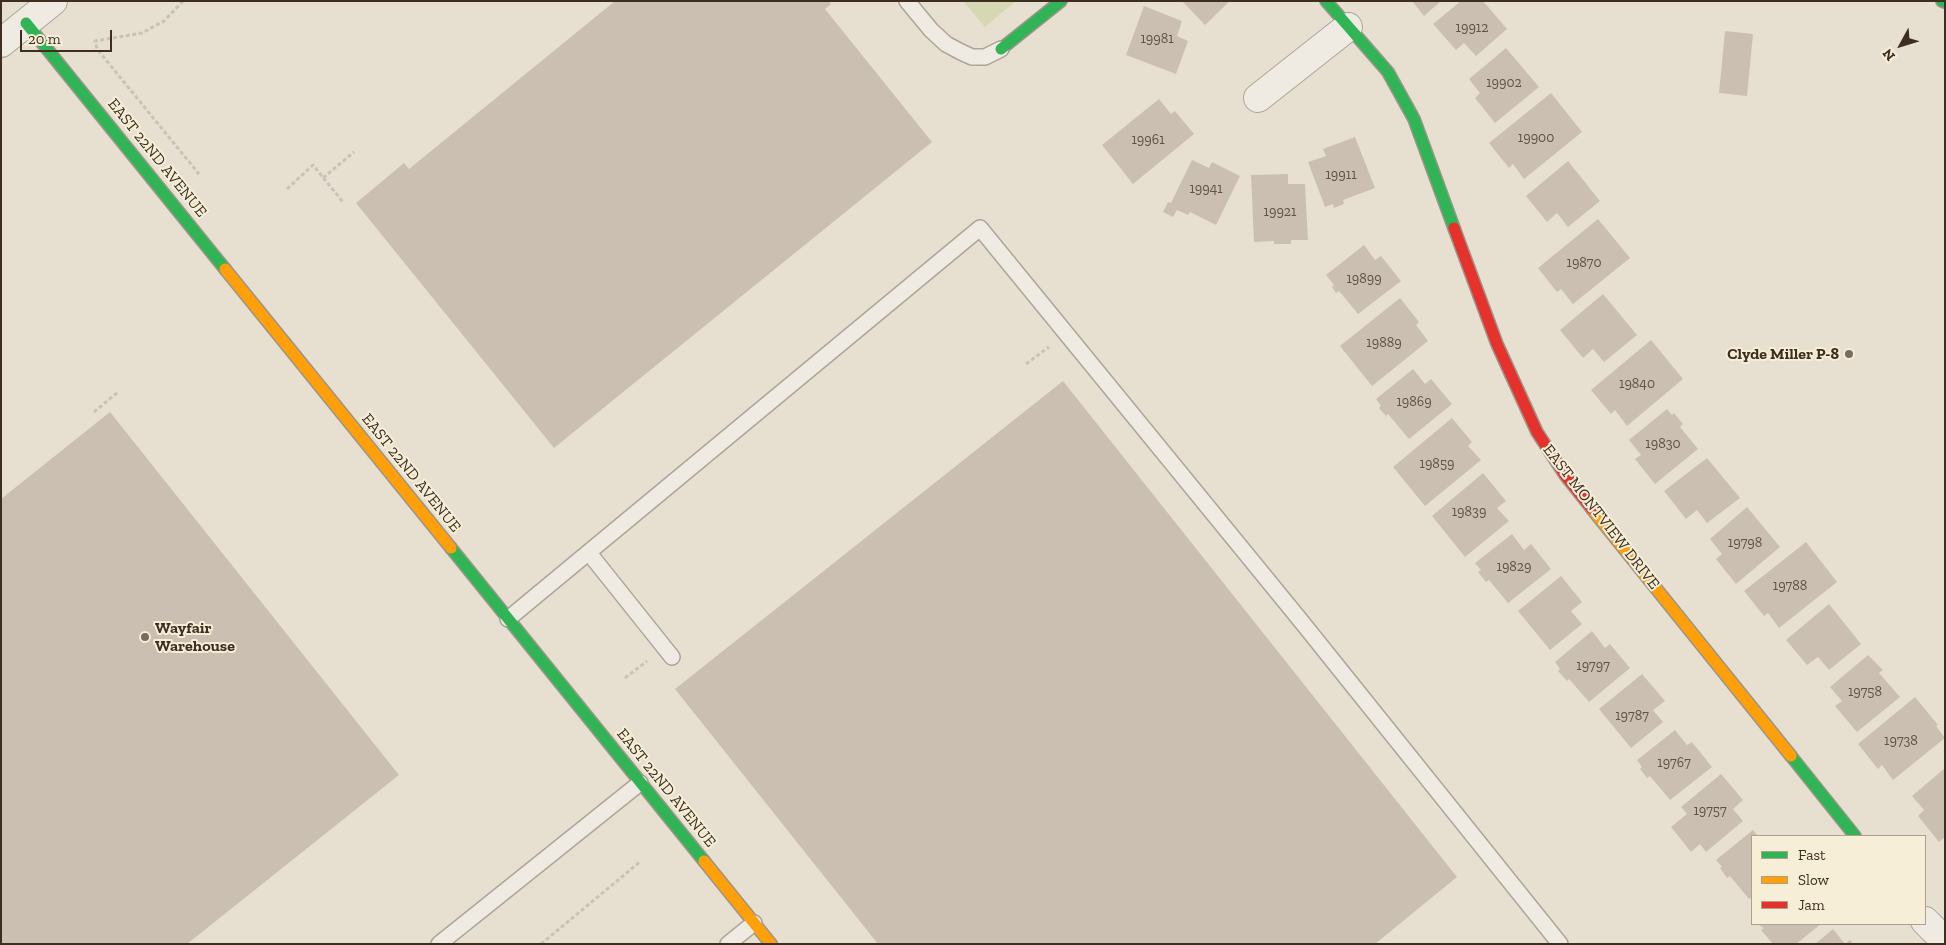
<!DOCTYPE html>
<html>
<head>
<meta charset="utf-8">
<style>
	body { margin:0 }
	#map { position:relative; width:1946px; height:945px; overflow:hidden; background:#e7e0d1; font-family:"Zilla Slab",serif }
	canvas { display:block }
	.frame { position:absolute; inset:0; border:2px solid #3d2e20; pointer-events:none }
	.legend { position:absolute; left:1751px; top:835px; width:175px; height:90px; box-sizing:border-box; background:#f7eed8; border:1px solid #ada18e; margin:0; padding:6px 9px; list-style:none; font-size:15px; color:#3d2e20 }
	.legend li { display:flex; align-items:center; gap:10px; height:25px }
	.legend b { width:25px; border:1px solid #ada18e }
	.north { position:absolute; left:1876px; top:20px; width:50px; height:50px; -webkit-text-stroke:4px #f7eed8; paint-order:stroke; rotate:231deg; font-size:14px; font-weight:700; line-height:20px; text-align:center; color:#3d2e20 }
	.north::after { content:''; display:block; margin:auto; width:18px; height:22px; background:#3d2e20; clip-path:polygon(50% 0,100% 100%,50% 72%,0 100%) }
	.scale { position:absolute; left:20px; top:30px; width:92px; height:22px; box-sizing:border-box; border:2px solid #3d2e20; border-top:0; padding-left:6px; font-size:15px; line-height:18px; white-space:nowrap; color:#3d2e20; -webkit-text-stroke:4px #f7eed8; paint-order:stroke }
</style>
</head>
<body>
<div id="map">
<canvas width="1946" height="945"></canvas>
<div class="frame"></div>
<ul class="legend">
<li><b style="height:6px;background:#30b455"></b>Fast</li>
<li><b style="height:6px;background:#ff9f0a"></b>Slow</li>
<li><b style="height:6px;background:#e5322d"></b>Jam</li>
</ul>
<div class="north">N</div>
<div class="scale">20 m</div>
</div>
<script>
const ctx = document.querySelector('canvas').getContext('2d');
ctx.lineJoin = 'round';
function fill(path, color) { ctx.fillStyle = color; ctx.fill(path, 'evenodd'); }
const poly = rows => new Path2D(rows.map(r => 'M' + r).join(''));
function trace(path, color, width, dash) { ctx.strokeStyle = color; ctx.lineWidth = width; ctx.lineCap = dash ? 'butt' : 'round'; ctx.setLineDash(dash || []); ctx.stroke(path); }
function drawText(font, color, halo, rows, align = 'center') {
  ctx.font = font + ' "Zilla Slab",serif'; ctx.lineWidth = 4; ctx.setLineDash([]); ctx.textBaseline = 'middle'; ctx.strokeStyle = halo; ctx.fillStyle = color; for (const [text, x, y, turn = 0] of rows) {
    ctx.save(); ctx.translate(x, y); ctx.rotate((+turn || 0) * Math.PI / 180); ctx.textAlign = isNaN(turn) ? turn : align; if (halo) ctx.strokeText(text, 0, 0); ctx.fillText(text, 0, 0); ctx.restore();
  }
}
const green = poly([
	[963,1,1016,1,985,27]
]);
const building = poly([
	[615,1,829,1,831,4,825,9,932,142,554,448,356,203,404,163,409,169],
	[1182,1,1228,1,1229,2,1205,25],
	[1412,1,1441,1,1424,16],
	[1461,1,1483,1,1507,29,1476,56,1464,43,1456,50,1433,24],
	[1144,6,1182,21,1177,36,1188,41,1176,74,1126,55],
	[1725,31,1753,34,1747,96,1719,93],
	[1506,48,1539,87,1495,123,1475,98,1480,93,1469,79],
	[1551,93,1582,132,1524,179,1513,164,1509,168,1489,143],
	[1159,99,1171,114,1175,111,1194,134,1133,184,1102,145],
	[1355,137,1375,188,1343,200,1344,204,1334,208,1333,204,1325,207,1308,162,1326,156,1323,149],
	[1192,160,1209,168,1212,162,1240,176,1216,225,1190,212,1188,215,1177,210,1173,217,1163,212,1168,202,1171,203],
	[1568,161,1600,201,1568,227,1557,213,1547,222,1526,196],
	[1288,174,1288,184,1305,184,1308,240,1291,240,1291,244,1274,244,1274,241,1254,242,1251,175],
	[1598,219,1630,258,1573,304,1561,289,1557,292,1538,268],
	[1364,245,1375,260,1381,256,1401,281,1358,314,1339,291,1336,293,1332,287,1334,285,1326,275],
	[1603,294,1637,335,1604,362,1593,349,1583,358,1560,330],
	[1400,298,1419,322,1416,325,1428,341,1372,386,1340,346],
	[1651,340,1683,379,1627,426,1615,410,1611,414,1591,390],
	[1413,369,1425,384,1431,379,1452,404,1409,439,1388,414,1386,416,1379,408,1381,406,1376,399],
	[1063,381,1457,877,1375,944,878,944,675,689],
	[1667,409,1672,415,1674,413,1683,424,1680,427,1698,449,1655,484,1635,459,1641,455,1629,440],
	[110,412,399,775,187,944,1,944,1,499],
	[1452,418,1472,442,1468,446,1481,460,1425,506,1393,467],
	[1707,458,1740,498,1707,523,1697,510,1686,519,1664,491],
	[1483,473,1506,501,1497,508,1509,521,1465,557,1432,516],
	[1747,507,1780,547,1736,584,1716,559,1722,554,1710,539],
	[1512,534,1524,550,1531,544,1551,569,1508,603,1489,580,1486,582,1478,572,1481,570,1475,563],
	[1806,542,1837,582,1779,628,1768,613,1764,616,1744,591],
	[1561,576,1582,602,1571,611,1582,624,1550,650,1518,611],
	[1829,604,1861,644,1829,670,1818,657,1807,665,1786,640],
	[1592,631,1605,648,1610,644,1630,668,1589,702,1569,679,1567,681,1558,671,1560,669,1555,662],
	[1868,655,1883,670,1879,673,1900,697,1857,732,1835,706,1842,701,1830,687],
	[1642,674,1665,701,1653,710,1663,722,1631,748,1599,709],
	[1915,697,1938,725,1936,726,1945,738,1893,780,1882,765,1878,769,1858,744],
	[1675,730,1687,745,1692,742,1712,767,1670,800,1650,776,1647,778,1640,769,1642,767,1637,760],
	[1945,768,1945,837,1939,842,1918,816,1924,810,1912,796],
	[1721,774,1743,800,1733,809,1743,821,1706,852,1700,844,1691,852,1671,827,1687,814,1681,807],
	[1753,830,1758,836,1752,836,1752,897,1749,899,1730,876,1727,878,1720,868,1722,867,1716,860],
	[1757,924,1821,924,1796,944,1773,944,1761,930,1764,928],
	[1833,929,1845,944,1850,940,1853,944,1815,944]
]);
const path = poly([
	[183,1,164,21,142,33,95,41,97,49,199,174],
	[323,178,354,152],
	[287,189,313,165,343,202],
	[1026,364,1049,347],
	[94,412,118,392],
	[625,678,647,661],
	[541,944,641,861]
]);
const lane = poly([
	[907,1,931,30,946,44,961,52,972,57,985,57,1001,49],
	[589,553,672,657],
	[508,619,980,228,1301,621,1560,944],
	[439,944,640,783],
	[728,944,754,923]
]);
const street = poly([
	[1,43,53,1],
	[1258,98,1348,27],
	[1925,921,1945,941]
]);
const fast = poly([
	[1326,1,1388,72,1414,119,1454,228],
	[1942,1,1945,2],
	[26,23,225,269],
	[1001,49,1061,1],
	[451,548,704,861],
	[1791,756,1855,836]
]);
const slow = poly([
	[225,269,451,548],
	[1592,509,1791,756],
	[704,861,771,944]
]);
const jam = poly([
	[1454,228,1497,344,1537,432,1565,475,1592,509]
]);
const markers = [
	[1849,354,5,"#786c5e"],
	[145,637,5,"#786c5e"]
];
const numberNames = [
	["19912",1472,28],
	["19981",1157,39],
	["19902",1504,83],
	["19900",1536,138],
	["19961",1148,140],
	["19911",1341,175],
	["19941",1206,189],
	["19921",1280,212],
	["19870",1584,263],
	["19899",1364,279],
	["19889",1384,343],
	["19840",1637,384],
	["19869",1414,402],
	["19830",1663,444],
	["19859",1437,464],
	["19839",1469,512],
	["19798",1745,543],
	["19829",1514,567],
	["19788",1790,586],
	["19797",1593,666],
	["19758",1865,692],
	["19787",1632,716],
	["19738",1901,741],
	["19767",1674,763],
	["19757",1710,811]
];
const streetNames = [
	["EAST 22ND AVENUE",157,158,51],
	["EAST 22ND AVENUE",411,473,51],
	["EAST MONTVIEW DRIVE",1601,517,52],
	["EAST 22ND AVENUE",666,788,51]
];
const poiNames = [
	["Clyde Miller P-8",1839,354],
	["Wayfair",155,628,"left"],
	["Warehouse",155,646,"left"]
];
fill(green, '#d6d7b3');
fill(building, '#cbbfb2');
trace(lane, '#ada599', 18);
trace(street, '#ada599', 30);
trace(fast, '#9c958a', 14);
trace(slow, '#9c958a', 14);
trace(jam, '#9c958a', 14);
trace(path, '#c8c2b9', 3, [4, 2.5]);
trace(lane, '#efebe3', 15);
trace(street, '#efebe3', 28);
trace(fast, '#30b455', 11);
trace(slow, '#ff9f0a', 11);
trace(jam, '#e5322d', 11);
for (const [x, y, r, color] of markers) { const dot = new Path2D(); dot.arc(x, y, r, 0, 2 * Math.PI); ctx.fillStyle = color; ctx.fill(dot); trace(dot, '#f7eed8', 2); }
drawText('14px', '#605244', null, numberNames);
drawText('16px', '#3d2e20', '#f7eed8', streetNames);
drawText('bold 16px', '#3d2e20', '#f7eed8', poiNames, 'right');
</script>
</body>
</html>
